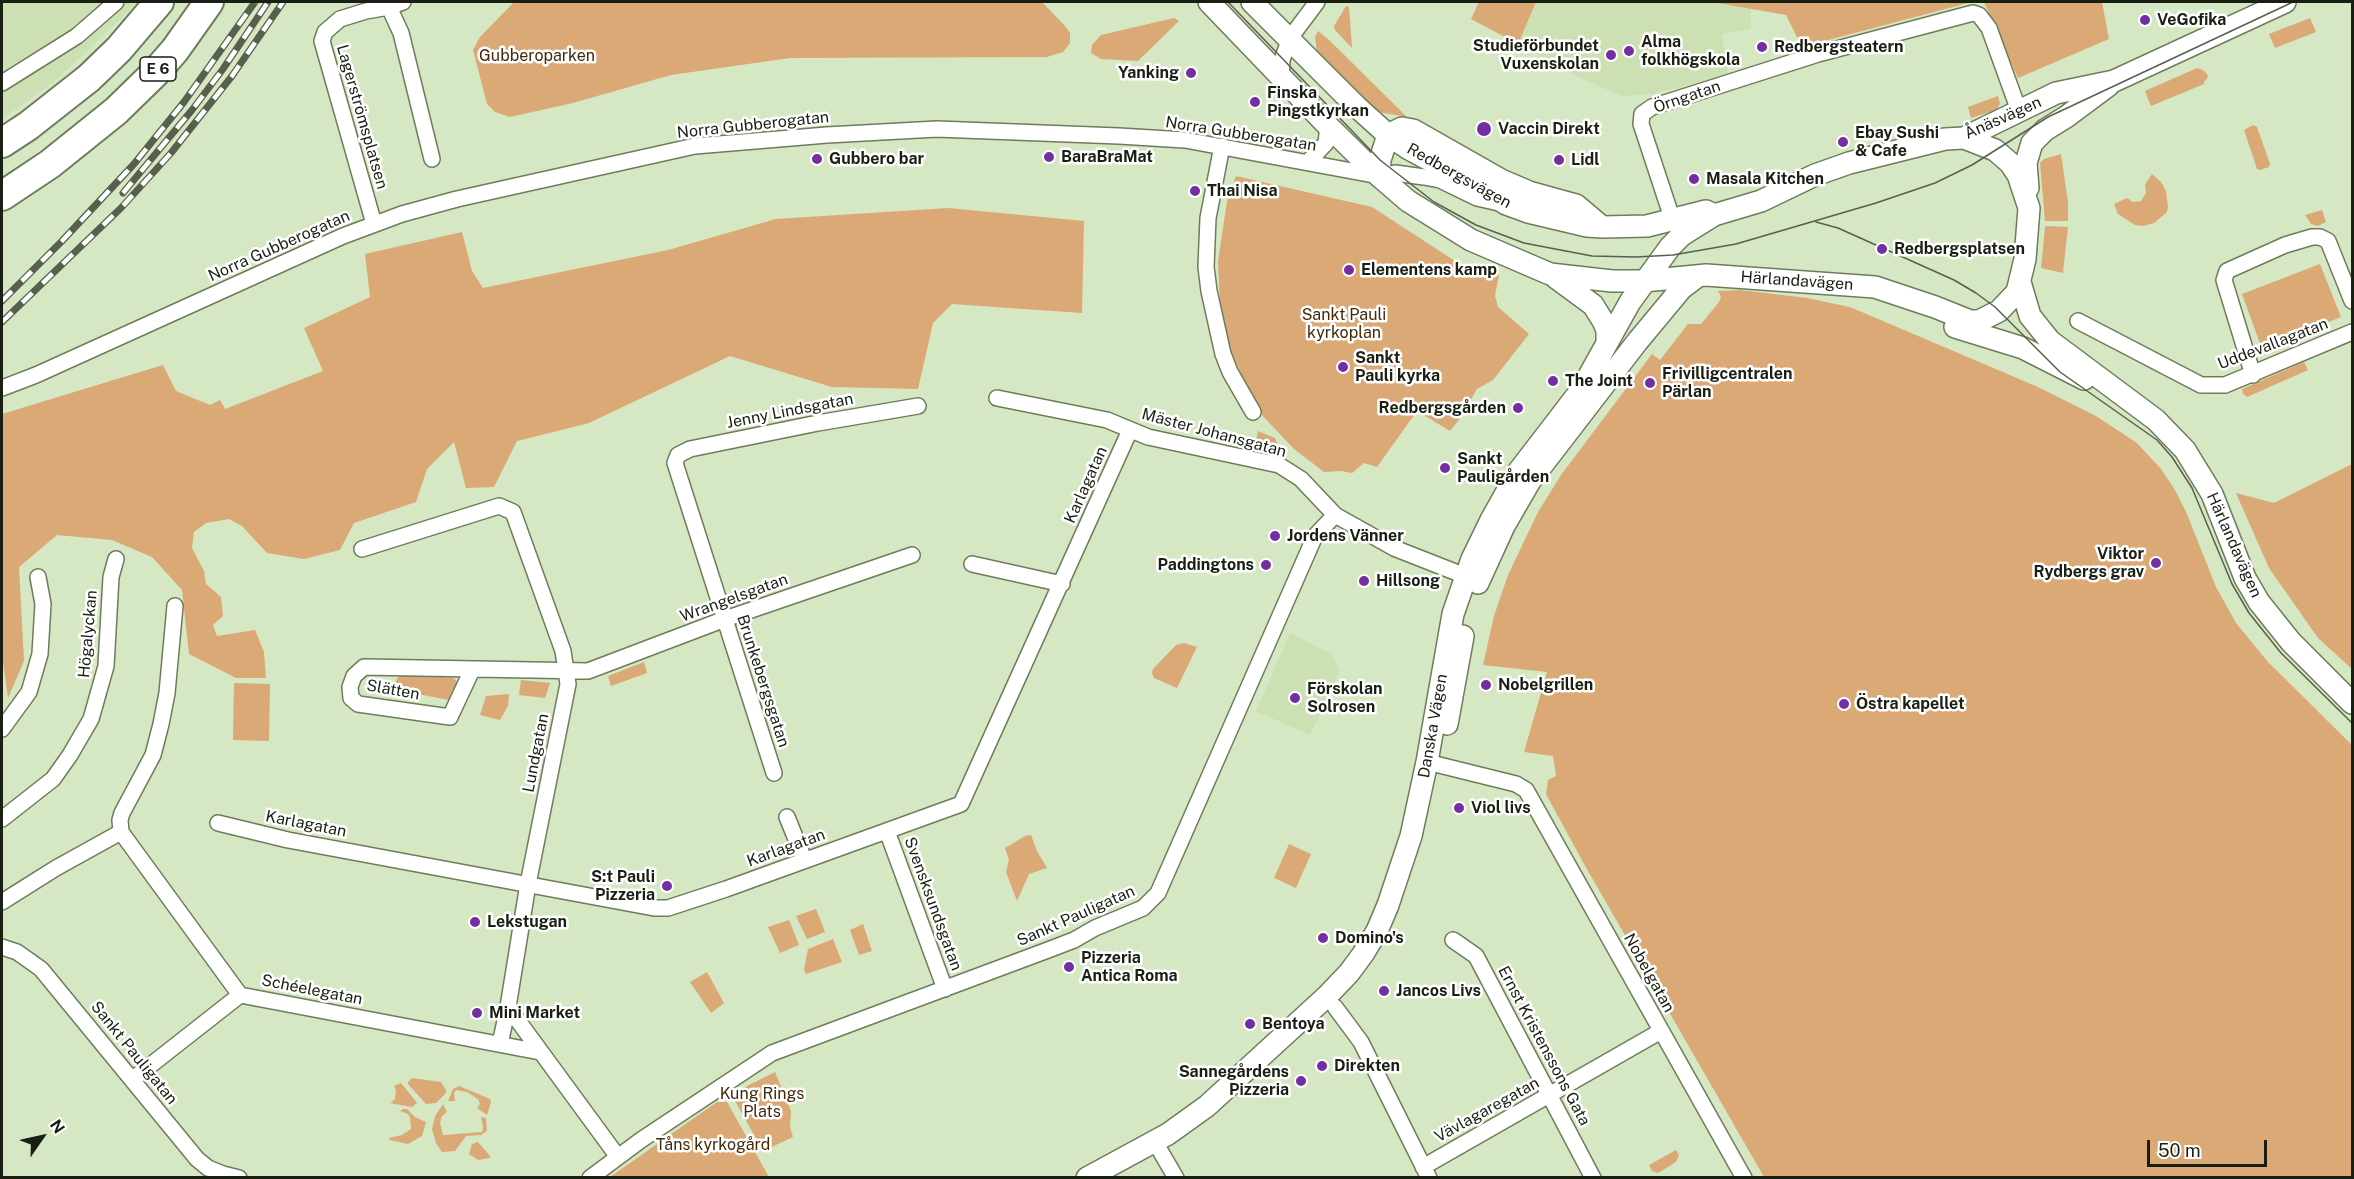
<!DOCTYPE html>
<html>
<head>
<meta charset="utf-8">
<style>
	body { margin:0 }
	#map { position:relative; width:2354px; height:1179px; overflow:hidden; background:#d6e7c3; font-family:"Public Sans",sans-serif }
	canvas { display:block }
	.frame { position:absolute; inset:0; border:3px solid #191f12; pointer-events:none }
	.north { position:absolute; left:12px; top:1107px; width:60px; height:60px; -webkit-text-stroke:4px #fff; paint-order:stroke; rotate:56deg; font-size:16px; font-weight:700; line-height:24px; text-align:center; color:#191f12 }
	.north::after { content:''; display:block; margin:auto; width:21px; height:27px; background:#191f12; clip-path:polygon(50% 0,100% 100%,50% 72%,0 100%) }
	.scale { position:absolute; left:2147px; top:1140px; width:120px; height:27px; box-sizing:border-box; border:3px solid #191f12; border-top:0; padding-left:8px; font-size:18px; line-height:21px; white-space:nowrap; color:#191f12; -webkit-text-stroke:4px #fff; paint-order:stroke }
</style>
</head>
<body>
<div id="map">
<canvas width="2354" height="1179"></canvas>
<div class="frame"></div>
<div class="north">N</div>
<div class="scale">50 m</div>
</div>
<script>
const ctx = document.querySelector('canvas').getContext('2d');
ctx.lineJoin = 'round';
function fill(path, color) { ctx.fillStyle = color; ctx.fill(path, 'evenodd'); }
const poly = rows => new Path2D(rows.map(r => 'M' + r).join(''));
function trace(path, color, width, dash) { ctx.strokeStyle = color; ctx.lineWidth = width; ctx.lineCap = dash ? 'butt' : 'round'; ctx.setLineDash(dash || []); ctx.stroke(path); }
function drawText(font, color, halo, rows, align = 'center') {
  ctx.font = font + ' "Public Sans",sans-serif'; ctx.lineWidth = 5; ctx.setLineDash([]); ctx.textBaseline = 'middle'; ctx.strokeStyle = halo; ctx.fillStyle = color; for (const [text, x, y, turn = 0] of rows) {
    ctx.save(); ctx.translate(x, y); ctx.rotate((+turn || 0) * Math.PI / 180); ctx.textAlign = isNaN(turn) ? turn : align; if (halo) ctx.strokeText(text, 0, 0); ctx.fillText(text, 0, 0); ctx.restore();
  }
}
const built = poly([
	[2,2,136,2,129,11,54,82,2,119],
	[1536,2,1712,2,1751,8,1750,29,1722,34,1728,74,1653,94,1622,96,1580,78,1518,44],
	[1290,633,1331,654,1340,670,1310,735,1256,711]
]);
const green = poly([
	[514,2,1042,2,1065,26,1070,33,1070,43,1063,52,1047,57,790,58,671,75,573,103,510,117,495,112,487,104,473,50,480,37],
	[1479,2,1536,2,1518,44,1471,19],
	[1712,2,1972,2,1802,47,1786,15],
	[1984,2,2102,2,2109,39,2018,78],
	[1346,6,1349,7,1352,48,1335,30,1334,26],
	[1174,18,1179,21,1138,61,1101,59,1091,53,1092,45,1101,35],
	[2310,18,2316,32,2275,48,2269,34],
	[1318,31,1328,39,1407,117,1378,112,1334,71,1317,53,1315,37],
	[2197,68,2203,70,2207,74,2208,77,2204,82,2204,84,2151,106,2145,91],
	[1998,96,2000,104,1996,110,1971,118,1968,107],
	[2253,125,2257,127,2270,164,2269,167,2260,170,2257,169,2244,130],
	[2061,154,2068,202,2068,221,2045,221,2040,163,2044,159],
	[2152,174,2161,182,2166,191,2168,207,2167,212,2154,223,2143,226,2135,225,2118,214,2114,204,2127,198,2133,202,2141,201,2146,193,2145,185],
	[1236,176,1372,207,1455,261,1499,275,1495,296,1498,307,1529,334,1493,380,1477,389,1459,420,1450,431,1417,411,1377,467,1364,463,1352,473,1341,471,1324,472,1294,449,1258,411,1221,330,1218,261,1227,201],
	[948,208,1084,221,1082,313,952,304,933,323,918,389,832,387,730,356,589,423,517,441,494,487,466,488,454,442,427,469,416,502,354,523,340,550,304,559,267,553,242,526,229,519,206,523,194,532,192,548,204,571,206,584,221,597,223,616,213,625,217,636,255,630,264,652,266,678,236,678,189,654,182,590,152,557,112,540,57,535,19,567,24,661,8,698,2,655,2,414,163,365,176,391,210,405,220,400,225,409,323,371,304,328,370,297,365,254,462,232,472,271,483,288,668,250,776,219],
	[2322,210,2326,222,2318,226,2311,224,2305,215],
	[2047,226,2068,227,2063,273,2041,268,2045,227],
	[2320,264,2341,317,2262,349,2242,294],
	[1740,290,1807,298,1850,307,2038,387,2096,416,2137,443,2161,469,2175,490,2187,514,2216,587,2236,623,2268,662,2352,745,2352,1177,1764,1177,1584,864,1546,794,1548,780,1556,776,1553,756,1524,752,1547,672,1483,665,1494,616,1508,575,1538,512,1561,475,1652,354,1660,360,1688,324,1701,324,1719,302,1721,297,1718,291],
	[2304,362,2308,370,2247,397,2243,394,2242,389],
	[1258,431,1275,438,1278,446,1277,454,1254,450],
	[2352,464,2352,669,2318,638,2269,568,2236,493,2274,503],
	[1184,643,1197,647,1177,688,1154,678,1152,673,1153,669,1176,645],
	[644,662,647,673,611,686,608,676],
	[400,674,453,678,458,682,449,700,391,689],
	[521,680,550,683,545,698,519,695],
	[234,683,270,684,269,741,233,740],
	[509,694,508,706,500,720,480,715,486,696],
	[1031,835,1037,851,1047,868,1029,874,1017,901,1006,872,1009,860,1005,848,1025,836],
	[1289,844,1311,854,1296,888,1274,878],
	[816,909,825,932,807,939,796,916],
	[789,920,799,945,780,953,768,927],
	[863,924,872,951,859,955,850,930],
	[833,939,842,962,806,974,804,969,808,949],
	[707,972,724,1003,711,1013,690,982],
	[775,1072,791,1111,790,1127,793,1137,763,1151,731,1094],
	[412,1078,441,1082,446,1090,446,1093,436,1103,426,1104,408,1084,408,1082],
	[401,1083,417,1103,412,1107,390,1103,395,1099,396,1090,394,1086],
	[459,1086,490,1099,491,1102,487,1115,477,1108,480,1104,478,1099,467,1092,456,1090,454,1093,455,1101,448,1101,453,1089],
	[717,1102,727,1102,769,1177,610,1177],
	[443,1104,447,1112,442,1116,440,1123,443,1135,482,1132,483,1127,481,1117,486,1118,487,1131,481,1135,466,1136,455,1151,442,1152,436,1143,432,1129,435,1116],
	[403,1109,407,1109,415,1117,426,1122,422,1136,408,1144,390,1140,389,1138,402,1135,411,1129,410,1117,408,1114,400,1111],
	[478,1142,491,1157,489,1158,478,1160,469,1154,472,1144],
	[1676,1150,1679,1155,1676,1162,1658,1173,1652,1171,1649,1165]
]);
const street = poly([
	[389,7,401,33,432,159],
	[1281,77,1282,60,1290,38,1317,2],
	[2,83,77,36,116,2],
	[1222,146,1208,218,1206,267,1209,291,1223,354,1230,372,1253,412],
	[1308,162,1326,143,1328,126],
	[1672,218,1641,124,1642,114,1652,107,1818,54,1973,13,1979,15,1989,28,2019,111],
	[374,224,322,41,325,32,340,19,366,11,389,7,403,2],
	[2078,321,2201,385,2225,385,2352,332],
	[2253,375,2224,280,2227,271,2285,245,2312,237,2320,237,2328,241,2352,301],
	[2,388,36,375,343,236,402,214,457,199,695,146,827,135,937,129,1119,136,1185,140,1379,176,1395,173,1424,177,1440,180,1477,198,1499,203],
	[997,398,1107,420,1148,437,1279,465,1301,479,1335,515],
	[362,549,499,506,513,512,563,651,568,684,528,884,508,1007,618,1157],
	[972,564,1062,584],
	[175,606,167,693,161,724,153,755,122,813,120,820,121,832,240,995,540,1052],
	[472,670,450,717,358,704,351,698,350,687,354,676,364,667,588,671,725,619,912,555],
	[2,729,29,692,40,654,43,604,38,577],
	[1427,762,1516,784,1526,790,1744,1178],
	[774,773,675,463,678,455,690,449,818,423,918,406],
	[787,817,804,859],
	[2,819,53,779,70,755,91,719,106,666,111,577,116,559],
	[218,823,288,840,654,908,668,908,726,889,961,804,1130,430],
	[887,831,945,989],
	[2,902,56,868,121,832],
	[1453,940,1476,956,1593,1178],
	[2,947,17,952,41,969,197,1159,208,1168,223,1174,239,1178],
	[1335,1007,1361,1042,1429,1178],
	[500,1044,508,1007],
	[133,1079,240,995],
	[1155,1142,1176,1178],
	[1423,1167,1661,1031],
	[590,1178,641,1140,772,1053,1048,950,1074,940,1095,928,1143,908,1158,893,1315,536,1335,515,1394,548,1473,579]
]);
const secondary = poly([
	[1209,2,1328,126,1379,176,1408,201,1471,240,1550,274,1612,281,1644,281,1706,275,1875,287,1935,307,1970,321,1979,321,1999,311,2017,292,2025,259,2029,208,2018,175,2010,163,1995,150,1964,138],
	[1252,2,1357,107,1388,135,1409,149,1480,187,1506,204,1528,212,1587,226,1602,227,1647,226,1706,211,1714,215],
	[1379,176,1380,160,1388,135,1402,128,1413,130,1501,180,1529,192,1576,205,1602,227],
	[2028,188,2026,163,2032,143,2045,130,2066,117,2109,85],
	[1555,277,1593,305,1603,321,1607,330,1607,343],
	[2020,282,2030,316,2050,341,2156,420,2185,450,2212,494,2245,578,2259,602,2291,642,2352,703],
	[1955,327,2023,348,2084,379],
	[1478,583,1504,526,1530,481,1637,342,1681,289,1698,276],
	[1447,724,1463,636],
	[1087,1178,1168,1134,1207,1106,1327,996,1349,973,1363,954,1377,931,1388,905,1411,836,1427,762,1453,614,1472,559,1491,520,1518,472,1581,390,1630,302,1670,247,1682,235,1714,215,1761,201,1815,175,1849,163,1945,139,1964,138,2056,93,2114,81,2285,2]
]);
const highway = poly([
	[2,143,28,126,89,78,119,49,159,2],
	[2,196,50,164,116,111,155,73,175,50,209,2]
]);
const tram = poly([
	[1228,2,1380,160,1434,202,1476,225,1524,243,1592,256,1636,257,1673,255,1736,244,1876,203,1935,183,1972,165,2048,117,2293,2],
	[1816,222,1838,228,1954,280,1976,293,1995,307,2060,372,2157,440,2172,457,2192,488,2232,584,2249,613,2281,653,2352,723]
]);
const rail = poly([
	[123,193,192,110,223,69,268,2],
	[2,301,62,241,134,164,184,102,255,2],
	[2,322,121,208,171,153,232,76,283,2]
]);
const markers = [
	[2145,20,6,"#732ea2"],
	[1762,47,6,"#732ea2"],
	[1629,51,6,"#732ea2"],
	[1611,55,6,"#732ea2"],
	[1191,73,6,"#732ea2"],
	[1255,102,6,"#732ea2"],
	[1484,129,8,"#732ea2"],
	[1843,142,6,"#732ea2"],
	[1049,157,6,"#732ea2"],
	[817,159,6,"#732ea2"],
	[1559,160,6,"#732ea2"],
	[1694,179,6,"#732ea2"],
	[1195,191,6,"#732ea2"],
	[1882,249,6,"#732ea2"],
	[1349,270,6,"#732ea2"],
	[1343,367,6,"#732ea2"],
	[1553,381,6,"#732ea2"],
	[1650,383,6,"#732ea2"],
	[1518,408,6,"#732ea2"],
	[1445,468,6,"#732ea2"],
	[1275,536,6,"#732ea2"],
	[2156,563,6,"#732ea2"],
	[1266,565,6,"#732ea2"],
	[1364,581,6,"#732ea2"],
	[1486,685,6,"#732ea2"],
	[1295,698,6,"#732ea2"],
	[1844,704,6,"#732ea2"],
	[1459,808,6,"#732ea2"],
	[667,886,6,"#732ea2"],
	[475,922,6,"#732ea2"],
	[1323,938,6,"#732ea2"],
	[1069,967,6,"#732ea2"],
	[1384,991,6,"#732ea2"],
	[477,1013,6,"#732ea2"],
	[1250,1024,6,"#732ea2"],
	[1322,1066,6,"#732ea2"],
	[1301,1081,6,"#732ea2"]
];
const shields = [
	[158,69,36]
];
const shieldNames = [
	["E 6",158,69]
];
const poiNames = [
	["VeGofika",2157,20],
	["Alma",1641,42],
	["folkhögskola",1641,60],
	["Studieförbundet",1599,46,"right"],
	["Vuxenskolan",1599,64,"right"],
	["Redbergsteatern",1774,47],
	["Yanking",1179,73,"right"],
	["Finska",1267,93],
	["Pingstkyrkan",1267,111],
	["Vaccin Direkt",1498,129],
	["Ebay Sushi",1855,133],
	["& Cafe",1855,151],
	["BaraBraMat",1061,157],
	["Gubbero bar",829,159],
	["Lidl",1571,160],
	["Masala Kitchen",1706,179],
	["Thai Nisa",1207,191],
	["Redbergsplatsen",1894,249],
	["Elementens kamp",1361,270],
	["Sankt",1355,358],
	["Pauli kyrka",1355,376],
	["Frivilligcentralen",1662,374],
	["Pärlan",1662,392],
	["The Joint",1565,381],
	["Redbergsgården",1506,408,"right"],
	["Sankt",1457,459],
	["Pauligården",1457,477],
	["Jordens Vänner",1287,536],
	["Viktor",2144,554,"right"],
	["Rydbergs grav",2144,572,"right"],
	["Paddingtons",1254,565,"right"],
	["Hillsong",1376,581],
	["Nobelgrillen",1498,685],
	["Förskolan",1307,689],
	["Solrosen",1307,707],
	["Östra kapellet",1856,704],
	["Viol livs",1471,808],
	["S:t Pauli",655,877,"right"],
	["Pizzeria",655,895,"right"],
	["Lekstugan",487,922],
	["Domino's",1335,938],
	["Pizzeria",1081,958],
	["Antica Roma",1081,976],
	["Jancos Livs",1396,991],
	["Mini Market",489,1013],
	["Bentoya",1262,1024],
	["Direkten",1334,1066],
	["Sannegårdens",1289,1072,"right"],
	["Pizzeria",1289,1090,"right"]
];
const parkNames = [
	["Gubberoparken",537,56],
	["Sankt Pauli",1344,315],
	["kyrkoplan",1344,333],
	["Kung Rings",762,1094],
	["Plats",762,1112],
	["Tåns kyrkogård",713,1145]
];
const streetNames = [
	["Örngatan",1687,97,-19],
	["Lagerströmsplatsen",362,117,74],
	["Ånäsvägen",2003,118,-24],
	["Norra Gubberogatan",753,125,-6],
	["Norra Gubberogatan",1241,134,9],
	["Redbergsvägen",1459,176,29],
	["Norra Gubberogatan",279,246,-24],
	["Härlandavägen",1797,281,4],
	["Uddevallagatan",2273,344,-21],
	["Jenny Lindsgatan",790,411,-11],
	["Mäster Johansgatan",1214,433,15],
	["Karlagatan",1086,485,-66],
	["Härlandavägen",2234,545,66],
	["Wrangelsgatan",734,598,-20],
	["Högalyckan",88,634,-85],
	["Brunkebergsgatan",763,681,72],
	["Slätten",393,690,10],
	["Danska Vägen",1433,726,-80],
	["Lundgatan",536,753,-79],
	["Karlagatan",306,824,11],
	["Karlagatan",786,848,-20],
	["Svensksundsgatan",933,904,70],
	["Sankt Pauligatan",1076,916,-24],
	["Nobelgatan",1649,973,61],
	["Schéelegatan",312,990,11],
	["Ernst Kristenssons Gata",1544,1046,62],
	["Sankt Pauligatan",134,1053,51],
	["Vävlagaregatan",1487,1110,-29]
];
fill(built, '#cce0b4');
fill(green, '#daa975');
trace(street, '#6d7c5b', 18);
trace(secondary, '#6d7c5b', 24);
trace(highway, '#6d7c5b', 32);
trace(street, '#fff', 15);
trace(secondary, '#fff', 21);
trace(highway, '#fff', 28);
trace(tram, '#57604c', 1.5);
trace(rail, '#57604c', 7);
trace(rail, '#fff', 4.5, [14]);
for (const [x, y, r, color] of markers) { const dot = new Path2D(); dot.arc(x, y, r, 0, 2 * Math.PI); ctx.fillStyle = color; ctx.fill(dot); trace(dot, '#fff', 2); }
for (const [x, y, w] of shields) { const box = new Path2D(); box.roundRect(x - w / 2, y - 12, w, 24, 4.5); ctx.fillStyle = '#fff'; ctx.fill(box); trace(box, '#191f12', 1.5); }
drawText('bold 15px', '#191f12', null, shieldNames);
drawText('bold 16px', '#191f12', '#fff', poiNames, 'left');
drawText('16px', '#422909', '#fff', parkNames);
drawText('16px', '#191f12', '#fff', streetNames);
</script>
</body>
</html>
